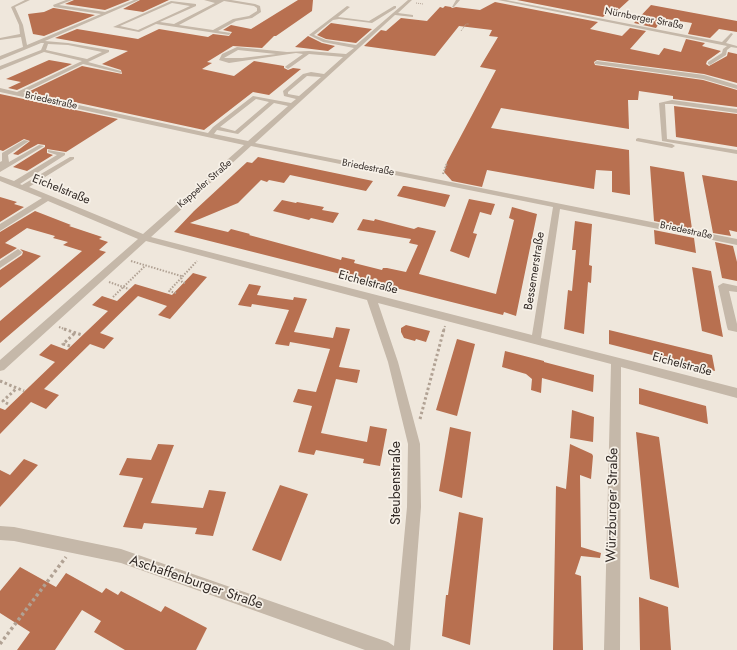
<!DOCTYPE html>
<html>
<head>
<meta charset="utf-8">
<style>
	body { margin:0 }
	canvas { display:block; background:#efe7dc }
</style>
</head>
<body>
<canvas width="737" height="650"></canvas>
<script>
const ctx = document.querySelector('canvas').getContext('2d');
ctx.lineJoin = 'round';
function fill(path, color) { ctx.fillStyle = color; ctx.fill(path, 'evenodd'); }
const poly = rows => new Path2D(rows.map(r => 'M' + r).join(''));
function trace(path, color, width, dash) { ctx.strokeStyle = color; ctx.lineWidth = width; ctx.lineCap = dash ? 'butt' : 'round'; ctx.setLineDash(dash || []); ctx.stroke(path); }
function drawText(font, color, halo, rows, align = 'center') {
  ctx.font = font + ' Jost,sans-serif'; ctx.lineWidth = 3.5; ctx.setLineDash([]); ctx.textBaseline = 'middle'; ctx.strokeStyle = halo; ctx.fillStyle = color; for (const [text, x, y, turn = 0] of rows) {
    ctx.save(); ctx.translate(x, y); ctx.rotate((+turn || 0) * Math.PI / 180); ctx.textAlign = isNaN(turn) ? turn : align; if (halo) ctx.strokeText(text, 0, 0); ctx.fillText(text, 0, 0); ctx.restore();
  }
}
const building = poly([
	[74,0,130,0,105,10,65,4],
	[140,0,169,0,143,12,123,9],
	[298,0,313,0,312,11,276,36,274,36,262,48,233,46,207,62,212,63,202,69,234,76,254,61,284,66,284,68,288,70,293,68,301,69,269,95,253,92,204,130,28,92,82,66,122,74,121,70,102,64,128,51,55,38,77,29,138,39,159,29,208,37,213,34,229,36,232,32,223,30,231,25,251,29],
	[517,0,629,0,617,11,611,10,603,17],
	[495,2,598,22,590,29,622,36,630,28,646,31,630,49,659,55,664,48,681,52,686,39,705,43,702,46,721,51,707,61,706,64,709,66,727,56,728,52,737,54,737,83,704,74,597,60,594,62,595,65,703,80,737,90,737,107,673,99,673,96,639,91,638,100,628,100,629,129,501,108,491,128,629,150,630,195,612,192,612,171,596,170,594,189,487,170,482,187,452,181,444,172,447,162,496,70,480,67,498,37,489,36,492,30,459,26,435,56,364,46,381,30,386,31,401,18,427,21,440,7,443,8,445,6,451,7,452,8,456,7,480,10],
	[651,5,737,21,737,32,719,29,710,38,688,34,692,23,667,19,663,23,660,22,656,28,634,23],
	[53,8,54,8,95,15,44,36,33,34,28,14,44,12],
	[331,23,372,29,356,43,326,39,317,35],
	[308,36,322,43,335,46,328,51,295,47],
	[49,60,72,64,17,90,8,88,21,82,6,79],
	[0,94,118,119,66,152,47,149,47,153,53,155,27,171,13,167,45,147,45,145,38,144,18,155,13,154,30,141,24,139,3,151,0,150],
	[674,106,737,114,737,147,676,137],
	[258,157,373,181,366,191,290,175,284,183,269,180,267,182,261,180,238,203,190,223,228,232,231,229,250,234,249,235,341,260,342,257,355,260,354,263,382,270,383,268,387,268,406,272,418,245,409,243,411,239,357,230,363,219,374,221,375,219,414,229,418,227,436,231,419,274,496,294,514,220,509,218,512,207,537,214,516,316,504,312,503,315,174,232,194,211,247,162,252,163],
	[650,166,684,172,692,229,654,221],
	[702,175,737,181,737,232,729,230,731,236,713,233],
	[403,186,405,186,450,195,445,207,397,196],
	[0,197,17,202,14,204,24,207,0,222],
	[469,199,495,204,491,215,480,212,473,233,477,234,469,258,450,251],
	[282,200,296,203,297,202,324,207,322,210,339,213,333,223,311,218,309,220,273,211],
	[35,211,71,225,69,226,102,237,99,239,108,242,99,250,106,252,0,343,0,321,82,251,63,245,68,242,53,238,55,236,27,228,5,243,17,248,0,259,0,232],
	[575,221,592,224,589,265,592,266,591,283,588,282,584,334,564,329,568,290,572,291,576,250,572,250],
	[654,230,694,238,696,253,655,244],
	[715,242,733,246,737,262,737,281,722,278],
	[20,249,41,256,0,288,0,270,22,255,23,252],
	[692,267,711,271,723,337,702,331],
	[193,273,207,277,170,319,158,315,167,306,138,296,100,333,114,338,104,349,90,344,44,389,59,395,46,409,31,402,0,434,0,408,5,410,55,362,39,355,51,344,67,350,108,311,92,305,102,296,117,301,135,284,172,295],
	[249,284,261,286,257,295,293,300,294,297,307,299,294,332,333,338,336,327,350,329,339,367,360,370,357,383,336,379,321,433,367,442,370,426,387,429,380,466,363,463,364,459,316,450,314,455,298,452,312,406,293,402,298,389,316,392,330,349,290,342,289,346,275,344,289,310,252,304,251,307,238,305],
	[406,325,430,331,426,342,416,339,415,341,404,338,401,332,401,328],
	[609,330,712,355,715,371,609,344],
	[457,339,475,344,457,416,436,410],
	[505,351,544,361,544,362,594,375,593,392,542,378,541,393,531,390,532,379,526,374,502,367],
	[639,388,706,406,708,424,639,404],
	[572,410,594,417,593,442,570,438],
	[450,427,471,432,462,498,439,491],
	[636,432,659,437,679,588,650,579],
	[158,444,174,445,151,503,203,508,209,490,226,492,213,536,195,534,197,528,144,523,142,529,123,527,143,478,119,475,127,458,151,460],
	[570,444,592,454,593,456,591,479,580,475,581,547,601,553,600,558,581,556,575,574,581,576,583,650,553,650,556,486,566,489],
	[24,459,38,465,0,507,0,470,10,475],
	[280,485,308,494,281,561,252,550],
	[459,512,483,518,470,645,442,636,446,595,448,595],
	[20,567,56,587,66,573,102,593,106,588,118,595,121,591,161,612,165,606,207,628,196,650,125,650,94,632,101,621,82,610,55,650,17,650,30,632,0,613,0,591],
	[639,597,668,607,671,650,640,650]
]);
const pathFar3 = poly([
	[416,3,423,4],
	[461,31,466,24,469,24]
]);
const pathFar2 = poly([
	[443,174,447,163],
	[131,261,181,276,182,282,185,283],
	[109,282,129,289],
	[176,293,169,291,197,261],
	[113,297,145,266],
	[59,327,67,330],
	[444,330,445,326]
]);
const pathFar1 = poly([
	[64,329,82,335],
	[70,346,63,344,75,333],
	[0,381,24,391],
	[8,404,3,401,17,388],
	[420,419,444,329]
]);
const path = poly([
	[0,644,66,557]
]);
const minor = poly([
	[25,0,30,0,15,7,23,25,27,45,101,14,54,7,53,5,66,0,72,0,59,5,105,12,134,0,139,0,45,41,68,43,109,50,109,52,88,62,121,71,121,73,83,64,23,93,208,133,213,127,253,96,291,103,296,99,284,96,283,91,303,74,311,72,324,74,343,57,309,54,288,69,285,67,286,66,303,54,296,53,229,63,219,60,222,54,237,47,287,52,309,51,346,54,354,48,323,42,309,35,347,6,350,7,338,17,369,21,394,6,396,6,396,8,372,23,339,19,333,20,314,35,326,40,356,45,408,0,412,0,398,13,413,15,413,17,395,15,255,143,737,239,737,245,560,209,541,338,737,388,737,398,621,367,620,650,604,650,611,364,378,303,398,362,420,444,421,507,410,650,365,650,121,563,14,541,0,540,0,526,14,527,121,549,388,642,394,646,407,507,408,444,388,362,367,300,146,241,4,370,0,371,0,360,138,239,48,201,0,231,0,224,42,198,0,181,0,176,14,181,57,155,48,152,48,150,65,153,65,155,20,184,22,185,70,157,74,157,74,159,29,187,143,234,244,145,0,92,0,88,17,92,82,61,44,52,0,70,0,66,41,50,44,43,41,43,0,60,0,56,23,47,21,37,0,40,0,38,20,34,19,25,11,7,25,0],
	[48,44,68,45,102,52,87,59,46,50,48,44],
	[238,50,276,54,242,58,224,58,238,50],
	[307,76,321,77,299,96,288,94,288,92,307,76],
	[256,99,269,102,235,131,220,127,256,99],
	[274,103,288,106,248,141,214,134,217,130,238,134,274,103],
	[251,146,553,207,532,335,151,237,251,146],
	[204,0,231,0,255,4,260,6,261,12,252,18,236,21,218,31,231,33,229,35,156,24,139,32,113,27,171,1,196,4,196,6,160,22,174,24,215,3,204,0],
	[224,1,254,6,257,8,257,11,249,16,233,19,213,30,179,25,224,1],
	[172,3,190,6,138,30,120,26,172,3],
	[456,0,460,0,454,7,452,7,456,0],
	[498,0,506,0,722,42,731,33,733,34,726,43,737,46,737,48,731,47,727,50,726,55,710,65,708,64,708,62,722,53,723,49,727,46,498,0],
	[597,61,704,75,737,85,737,89,703,79,595,64,595,62,597,61],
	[672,100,737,109,737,113,672,104,665,104,667,139,737,150,737,154,662,141,659,103,672,100],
	[638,138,672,144,675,146,672,148,636,141,636,139,638,138],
	[24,140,29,141,8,155,9,162,39,145,44,146,0,172,0,162,2,161,2,153,24,140],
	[18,249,22,252,21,254,0,268,0,261,18,249],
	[723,283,737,286,737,292,729,291,737,324,737,332,728,330,727,327,718,286,723,283]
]);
const farStreetnames = [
	["Nürnberger Straße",644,19,11],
	["Briedestraße",51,101,12],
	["Briedestraße",368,168,11],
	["Kappeler Straße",205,184,-41],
	["Briedestraße",686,231,12]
];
const streetNames = [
	["Eichelstraße",61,190,22],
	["Bessemerstraße",535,271,-81],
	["Eichelstraße",368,283,15],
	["Eichelstraße",682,365,15]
];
const nearStreetnames = [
	["Steubenstraße",397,483,-90],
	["Würzburger Straße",613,505,-89],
	["Aschaffenburger Straße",196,583,19]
];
fill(building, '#b87050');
trace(pathFar3, '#b1a294', 1, [1, 1]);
trace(pathFar2, '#b1a294', 2, [1.5, 1.5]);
trace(pathFar1, '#b1a294', 3, [2.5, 2.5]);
trace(path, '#b1a294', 3.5, [3, 3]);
fill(minor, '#c5b8a9');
drawText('10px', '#342c28', '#f7f1e8', farStreetnames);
drawText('12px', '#342c28', '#f7f1e8', streetNames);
drawText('14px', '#342c28', '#f7f1e8', nearStreetnames);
</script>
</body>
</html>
